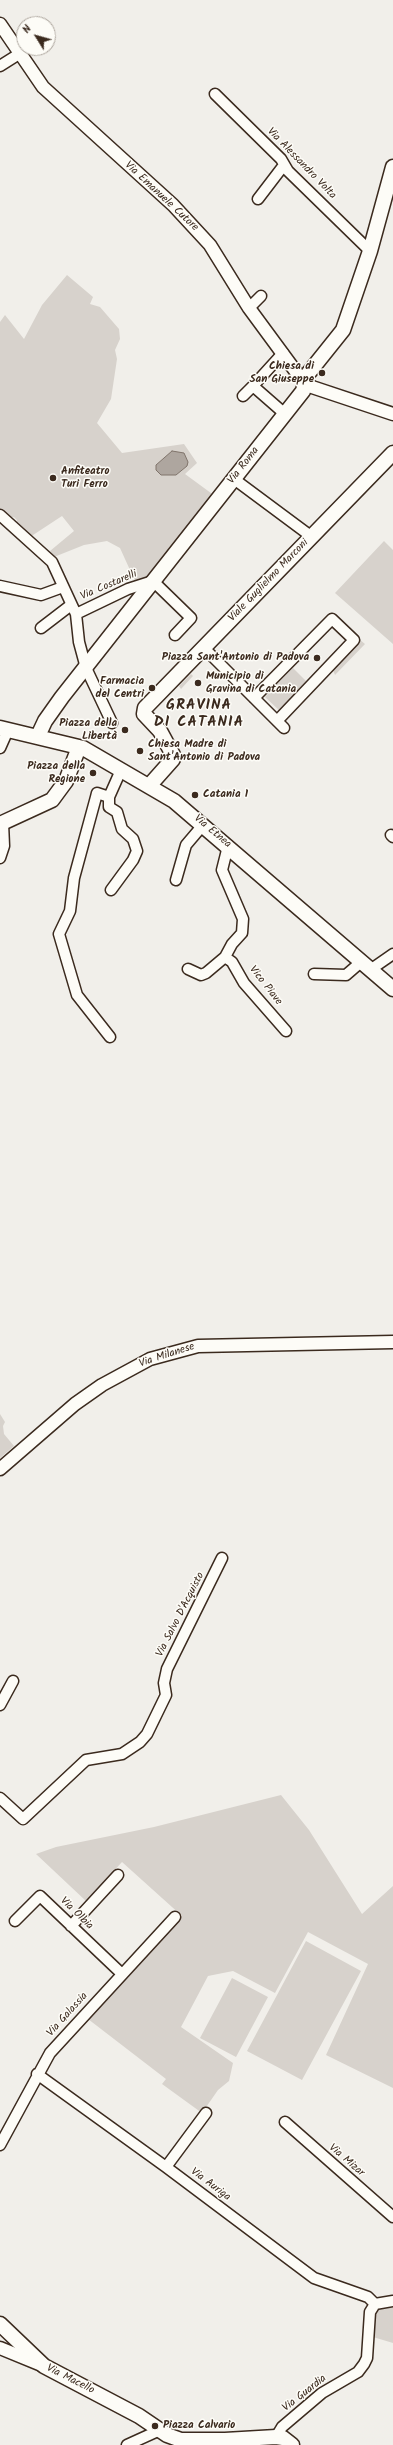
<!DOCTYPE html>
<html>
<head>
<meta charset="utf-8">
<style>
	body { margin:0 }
	#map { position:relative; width:393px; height:2445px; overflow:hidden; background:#f1efea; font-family:Kalam,sans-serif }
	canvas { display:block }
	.north { position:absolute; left:16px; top:16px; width:40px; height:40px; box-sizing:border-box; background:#fdfcf7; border:1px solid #afa8a0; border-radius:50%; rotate:307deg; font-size:11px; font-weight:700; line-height:16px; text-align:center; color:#3b2a1e }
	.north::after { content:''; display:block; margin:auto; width:14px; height:18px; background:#3b2a1e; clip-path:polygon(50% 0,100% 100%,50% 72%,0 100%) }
</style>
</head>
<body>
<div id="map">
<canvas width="393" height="2445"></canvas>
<div class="north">N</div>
</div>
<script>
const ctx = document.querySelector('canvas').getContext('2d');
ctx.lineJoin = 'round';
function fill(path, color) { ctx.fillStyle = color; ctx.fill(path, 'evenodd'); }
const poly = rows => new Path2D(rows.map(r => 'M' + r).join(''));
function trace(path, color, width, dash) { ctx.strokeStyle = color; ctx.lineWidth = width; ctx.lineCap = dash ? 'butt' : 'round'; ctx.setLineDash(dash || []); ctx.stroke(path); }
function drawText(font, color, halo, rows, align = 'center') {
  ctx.font = font + ' Kalam,sans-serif'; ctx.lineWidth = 3; ctx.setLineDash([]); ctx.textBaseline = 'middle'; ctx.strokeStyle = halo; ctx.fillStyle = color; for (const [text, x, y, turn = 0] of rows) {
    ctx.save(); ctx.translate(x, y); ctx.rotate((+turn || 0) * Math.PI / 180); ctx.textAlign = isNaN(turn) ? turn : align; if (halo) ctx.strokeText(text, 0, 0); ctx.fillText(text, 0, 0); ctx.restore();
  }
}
const green = poly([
	[67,275,93,297,90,304,100,307,119,329,120,339,115,350,117,359,111,399,97,423,122,453,184,444,197,463,185,474,215,496,210,503,205,503,202,506,203,512,154,575,135,581,120,548,107,541,84,545,54,557,50,551,74,531,62,516,30,537,25,529,23,530,16,524,17,520,14,517,10,518,0,510,0,322,5,315,24,339,42,305],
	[384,541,393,550,393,644,335,593],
	[359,639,365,644,335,675,332,668],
	[293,668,309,684,282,713,265,697],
	[191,674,193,676,181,689,179,686],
	[0,1414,5,1422,3,1426,4,1434,14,1446,0,1458],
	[281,1795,309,1830,362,1914,393,1886,393,2088,326,2055,368,1964,308,1932,275,1993,233,1971,208,1976,181,2027,233,2063,229,2081,218,2090,202,2113,162,2084,166,2079,88,2019,182,1916,122,1862,86,1901,36,1854,56,1847,154,1827],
	[306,1941,361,1971,302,2080,247,2051],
	[232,1978,268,1997,236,2057,200,2038],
	[393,2305,393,2343,373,2337,373,2314,379,2307]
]);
const water = poly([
	[172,451,184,453,188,462,187,466,176,475,161,475,156,470,156,465,172,451]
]);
const minor = poly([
	[0,66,19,54],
	[215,94,281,159,288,171,370,251],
	[258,199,284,165],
	[249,308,261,296],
	[283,353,253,386,285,414],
	[243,396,253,386],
	[234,479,312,537],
	[0,515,52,562,76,614,79,642,86,668,112,723],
	[0,586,41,595,63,587],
	[76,614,128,589,153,581,191,618,175,635],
	[41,628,71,605],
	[204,648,284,728],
	[254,698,332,619,354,640,277,721],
	[0,748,8,730],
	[109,797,97,793,96,797,74,878,70,911,59,934,77,995,110,1037],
	[391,835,393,837],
	[0,858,4,846,3,823],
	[176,880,186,845,203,825],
	[111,890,133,860,137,851,133,839,122,829,117,812,109,807,109,797,121,770],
	[225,957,232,962,244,983,286,1031],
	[188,969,201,975,206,973,225,957,232,944,242,933,243,919,222,870,228,846],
	[370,970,393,954],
	[314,974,346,975,361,962],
	[0,1705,13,1681],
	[0,1798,23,1819,86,1760,122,1754,140,1742,147,1734,166,1695,164,1683,167,1669,222,1558],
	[15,1921,40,1896,122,1974],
	[71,1926,118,1875],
	[37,2074,166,2167,314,2278,368,2297,375,2304],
	[285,2122,393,2217],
	[0,2145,50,2053,175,1917],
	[166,2167,206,2113],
	[276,2437,282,2427,322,2393,358,2372,364,2364,367,2358,370,2312,375,2304,393,2301],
	[127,2445,160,2430]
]);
const tertiary = poly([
	[0,24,43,87,173,205,210,245,249,308,302,380,312,387,393,414],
	[0,1469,75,1404,102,1385,150,1359,198,1346,393,1342],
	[0,2348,44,2366]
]);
const secondary = poly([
	[0,728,83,748,174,801,393,989],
	[38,736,45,721,62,697,303,391,307,375,343,330,370,251,393,167],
	[149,786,173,759,173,755,160,731,144,714,145,708,393,453],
	[0,824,52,800,66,781,79,747],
	[0,2324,44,2366,139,2416,167,2435,181,2440,225,2440,276,2437,283,2438,292,2445]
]);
const markers = [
	[322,373,4,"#3b2a1e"],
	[53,478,4,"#3b2a1e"],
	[317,658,4,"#3b2a1e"],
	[198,683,4,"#3b2a1e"],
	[152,688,4,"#3b2a1e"],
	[125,730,4,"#3b2a1e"],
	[140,751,4,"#3b2a1e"],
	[93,773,4,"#3b2a1e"],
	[195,795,4,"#3b2a1e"],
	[155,2426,4,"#3b2a1e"]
];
const streetNames = [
	["Via Alessandro Volta",301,164,46],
	["Via Emanuele Cutore",161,197,43],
	["Via Roma",244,466,-52],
	["Viale Guglielmo Marconi",269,581,-46],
	["Via Costarelli",109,586,-23],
	["Via Etnea",212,832,40],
	["Vico Piave",265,986,52],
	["Via Milanese",167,1356,-18],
	["Via Salvo D'Acquisto",181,1615,-63],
	["Via Olbia",76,1914,44],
	["Via Galassia",68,2015,-48],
	["Via Mizar",346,2161,41],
	["Via Auriga",210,2185,37],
	["Via Macello",70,2380,27],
	["Via Guardia",305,2394,-38]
];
const poiNames = [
	["Chiesa di",314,367],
	["San Giuseppe",314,380],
	["Anfiteatro",61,472,"left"],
	["Turi Ferro",61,485,"left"],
	["Piazza Sant'Antonio di Padova",309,658],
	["Municipio di",206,677,"left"],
	["Gravina di Catania",206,690,"left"],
	["Farmacia",144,682],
	["del Centri",144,695],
	["Piazza della",117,724],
	["Libertà",117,737],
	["Chiesa Madre di",148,745,"left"],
	["Sant'Antonio di Padova",148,758,"left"],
	["Piazza della",85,767],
	["Regione",85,780],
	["Catania 1",203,795,"left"],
	["Piazza Calvario",163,2426,"left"]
];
const districtNames = [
	["GRAVINA",199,706],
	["DI CATANIA",199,723]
];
fill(green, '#d7d2cc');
fill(water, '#aea69f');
trace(water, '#80746b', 1);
trace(minor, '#3b2a1e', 13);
trace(tertiary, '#3b2a1e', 15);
trace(secondary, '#3b2a1e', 17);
trace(minor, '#fdfcf7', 10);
trace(tertiary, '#fdfcf7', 12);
trace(secondary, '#fdfcf7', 14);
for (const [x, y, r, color] of markers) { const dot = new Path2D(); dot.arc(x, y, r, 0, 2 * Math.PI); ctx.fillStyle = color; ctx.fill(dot); trace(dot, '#fdfcf7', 1.5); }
drawText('11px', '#3b2a1e', '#fdfcf7', streetNames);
drawText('bold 11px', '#3b2a1e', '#fdfcf7', poiNames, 'right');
ctx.letterSpacing = '1px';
drawText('bold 15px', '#3b2a1e', '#fdfcf7', districtNames);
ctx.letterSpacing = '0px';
</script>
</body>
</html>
